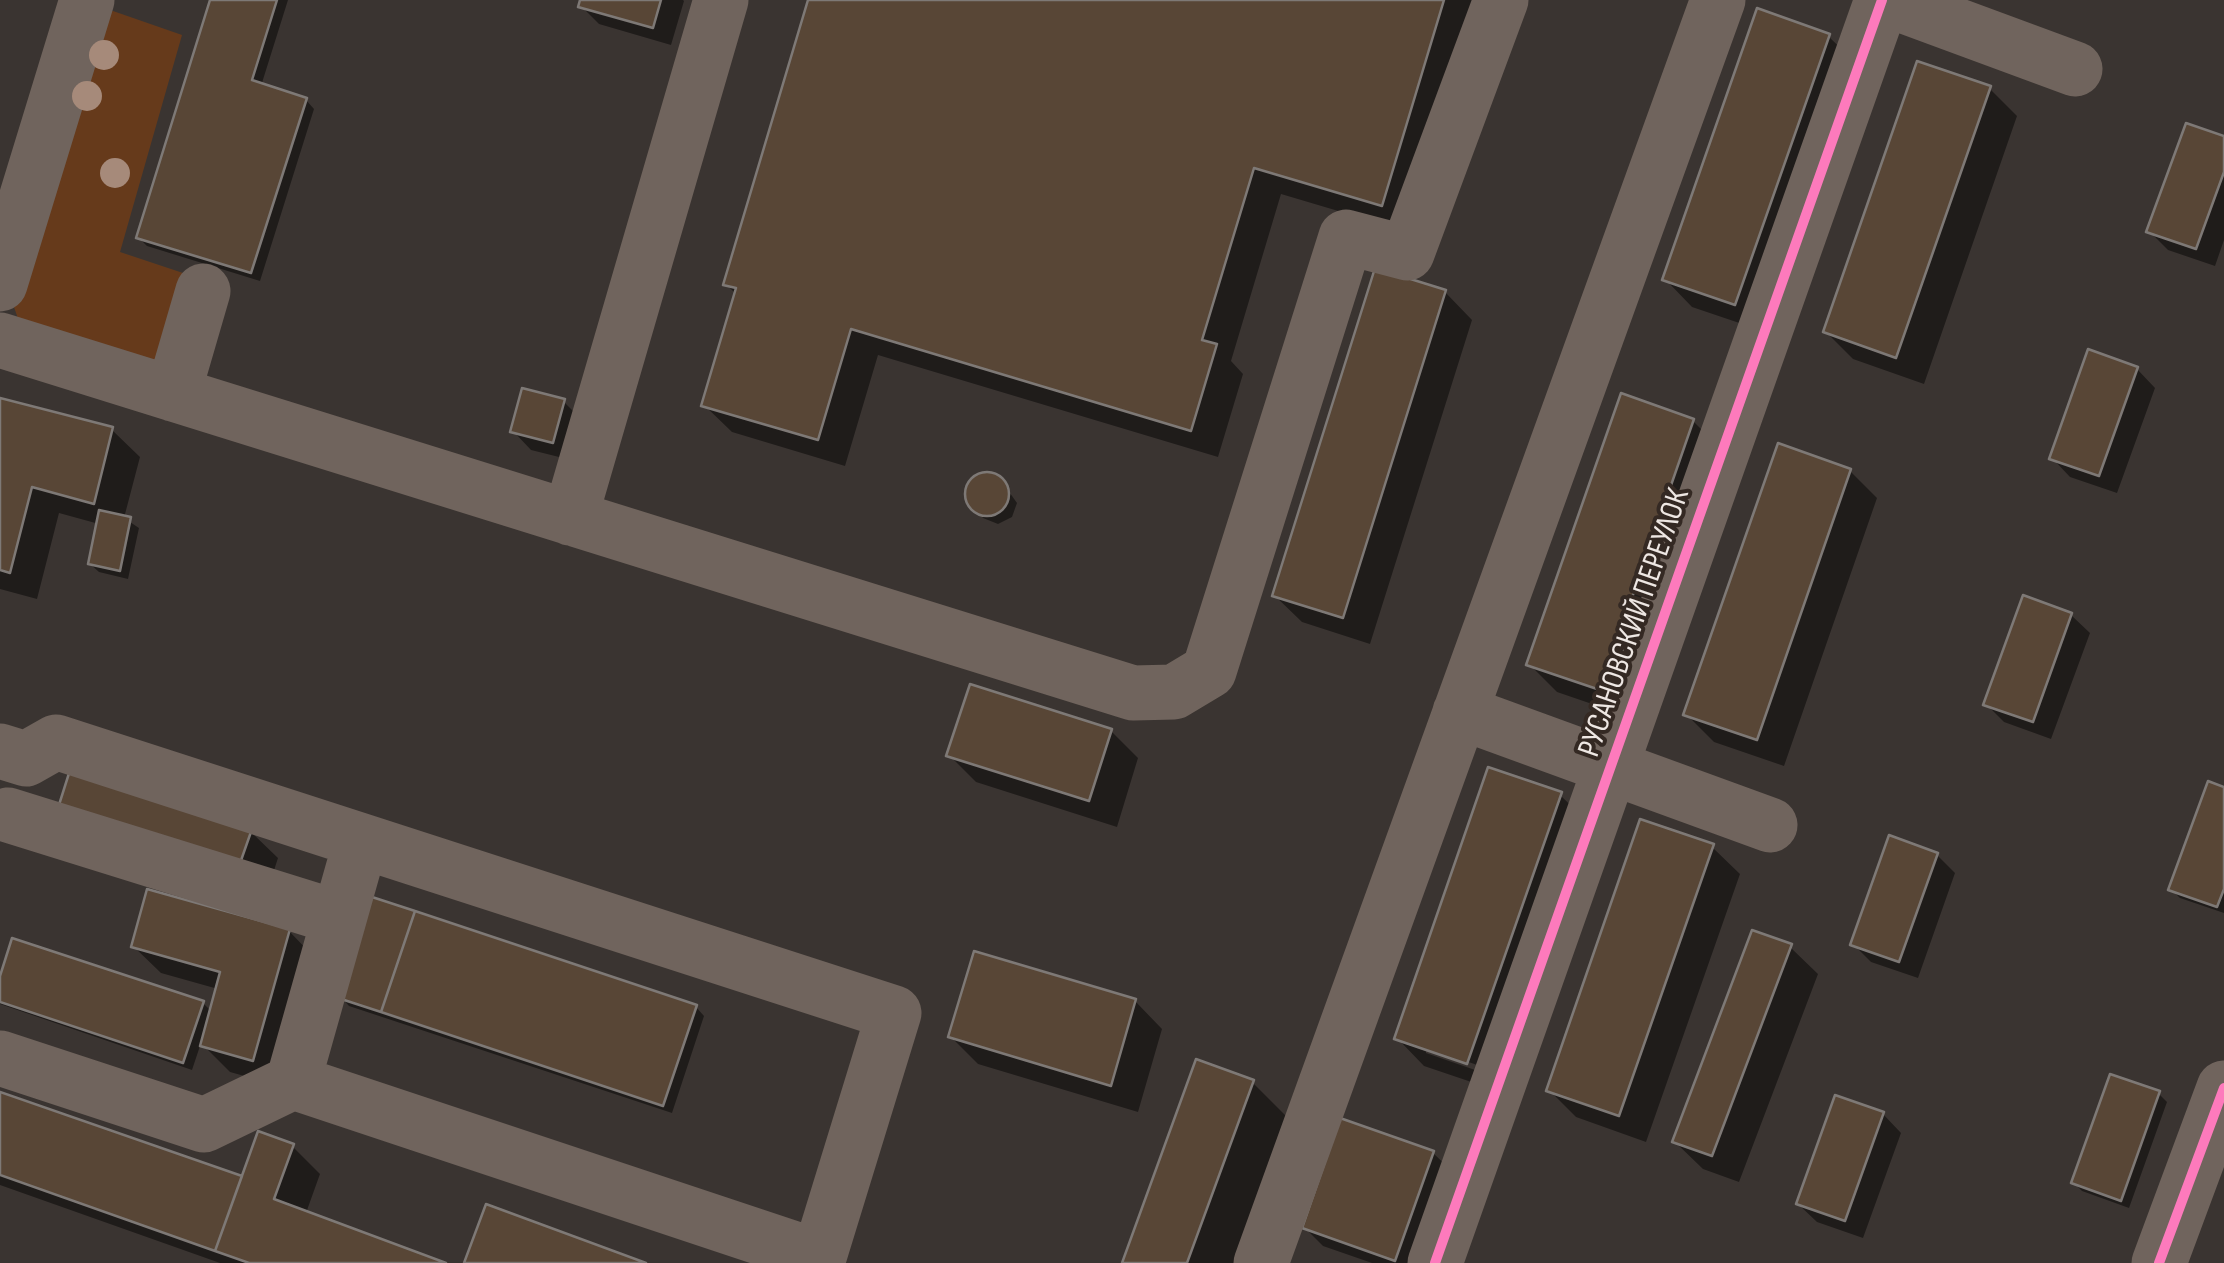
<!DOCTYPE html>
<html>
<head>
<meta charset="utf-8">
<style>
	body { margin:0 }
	canvas { display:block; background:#3a3431 }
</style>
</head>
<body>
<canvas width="2224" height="1263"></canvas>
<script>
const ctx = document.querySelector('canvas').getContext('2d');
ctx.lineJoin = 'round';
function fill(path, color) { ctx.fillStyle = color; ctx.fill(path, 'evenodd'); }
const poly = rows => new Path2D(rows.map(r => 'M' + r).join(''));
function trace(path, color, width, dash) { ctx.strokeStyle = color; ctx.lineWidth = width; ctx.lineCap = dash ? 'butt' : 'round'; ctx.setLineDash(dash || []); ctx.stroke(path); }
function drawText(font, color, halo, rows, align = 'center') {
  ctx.font = font + ' "Sofia Sans Condensed",sans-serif'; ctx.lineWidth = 8; ctx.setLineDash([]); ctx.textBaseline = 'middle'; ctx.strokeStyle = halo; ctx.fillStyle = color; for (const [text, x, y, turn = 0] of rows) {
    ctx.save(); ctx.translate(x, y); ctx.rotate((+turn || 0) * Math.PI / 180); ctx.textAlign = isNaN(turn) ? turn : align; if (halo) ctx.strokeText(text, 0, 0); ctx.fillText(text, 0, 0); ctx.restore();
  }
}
const green = poly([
	[113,11,182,35,120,252,186,274,164,356,134,376,22,330,8,290,91,18]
]);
const shadow = poly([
	[212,0,288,0,261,86,306,100,314,109,260,281,147,246,138,237],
	[582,0,683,0,684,1,671,45,599,24,581,6],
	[811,0,1479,0,1409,232,1281,194,1231,361,1243,374,1218,457,878,355,845,466,732,432,704,405,737,295,726,284],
	[1828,36,1856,63,1763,331,1692,307,1665,279],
	[1989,88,2017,116,1924,384,1853,359,1826,332],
	[2224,139,2224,240,2215,266,2168,250,2149,231],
	[1445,292,1472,320,1370,644,1302,622,1274,595],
	[2137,369,2155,388,2117,493,2070,477,2052,458],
	[0,400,112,430,140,457,124,518,139,528,128,579,99,572,90,564,99,524,59,513,37,599,0,589],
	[563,401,582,420,571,460,531,450,513,431],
	[1693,421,1720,448,1627,716,1557,692,1529,664],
	[1850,471,1877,498,1784,766,1714,742,1686,714],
	[986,473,1000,479,1017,503,1012,517,998,524,983,518,967,495,972,480],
	[2071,615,2090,633,2051,739,2004,722,1986,704],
	[1111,731,1138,758,1117,827,976,782,949,755],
	[2224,789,2224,913,2180,898,2171,889],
	[1560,795,1588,822,1495,1090,1424,1066,1397,1038],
	[1426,1047,1480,1066,1478,1071,1426,1053],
	[61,807,250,831,278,858,266,895],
	[1712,847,1740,874,1646,1142,1576,1117,1549,1090],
	[1937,855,1955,873,1918,978,1871,962,1853,944],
	[289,931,316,959,280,1086,230,1072,201,1043,192,1070,0,1004,0,984,203,1003,212,1012,218,989,161,973,133,946],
	[1790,947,1818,974,1739,1182,1703,1169,1675,1142],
	[341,997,696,1007,704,1016,672,1113,349,1006],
	[1135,1001,1162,1029,1138,1112,978,1064,951,1037],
	[1252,1082,1287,1117,1234,1263,1125,1263],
	[2159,1094,2167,1102,2129,1208,2082,1191,2074,1183],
	[0,1095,240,1178,292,1146,320,1174,306,1213,445,1263,220,1263,0,1185],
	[1883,1114,1901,1133,1863,1238,1817,1222,1798,1204],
	[1433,1153,1452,1171,1419,1263,1372,1263,1323,1246,1304,1227]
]);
const building = poly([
	[210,0,277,0,252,80,307,98,251,273,136,238,210,0],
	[580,0,661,0,653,28,578,7,580,0],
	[808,0,1444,0,1382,206,1254,168,1202,340,1217,344,1191,431,851,329,818,440,701,406,736,288,723,285,808,0],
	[1757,8,1830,34,1735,305,1662,280,1757,8],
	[1917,61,1991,86,1896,358,1823,332,1917,61],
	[2186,123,2224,136,2224,172,2196,249,2146,232,2186,123],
	[1375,268,1446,290,1343,618,1272,596,1375,268],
	[2088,349,2138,367,2099,476,2049,459,2088,349],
	[522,388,565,399,553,443,510,432,522,388],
	[1621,393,1694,419,1600,690,1526,665,1621,393],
	[0,398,113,427,94,504,32,487,10,573,0,570,0,398],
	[1778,443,1851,469,1757,740,1683,715,1778,443],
	'965 494a22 22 0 1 1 44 0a22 22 0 1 1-44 0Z',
	[99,510,131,517,120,571,88,564,99,510],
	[2023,595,2072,613,2033,722,1983,705,2023,595],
	[970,684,1112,729,1089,801,946,756,970,684],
	[71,767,252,829,238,869,58,808,71,767],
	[1488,767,1562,792,1467,1064,1394,1039,1488,767],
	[2208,781,2224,787,2224,889,2217,907,2168,890,2208,781],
	[1640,819,1714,844,1619,1116,1546,1091,1640,819],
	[1889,835,1938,853,1899,962,1850,945,1889,835],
	[147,889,290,929,253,1061,200,1046,220,972,131,947,147,889],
	[372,897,415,911,381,1012,338,998,372,897],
	[415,911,697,1005,663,1106,381,1012,415,911],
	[1752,930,1792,944,1712,1156,1672,1142,1752,930],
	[12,938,204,1001,183,1063,0,1002,0,976,12,938],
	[974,951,1136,999,1111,1086,948,1037,974,951],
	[1196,1059,1254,1080,1187,1263,1122,1263,1196,1059],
	[2110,1074,2160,1091,2121,1201,2071,1183,2110,1074],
	[0,1092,242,1176,215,1251,0,1175,0,1092],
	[1835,1095,1884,1112,1845,1221,1796,1204,1835,1095],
	[1340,1118,1434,1151,1395,1261,1302,1228,1340,1118],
	[258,1131,294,1144,274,1199,446,1263,249,1263,215,1251,258,1131],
	[486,1204,646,1263,464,1263,486,1204]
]);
const minor = poly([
	[1888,0,2075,69],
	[0,284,87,0],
	[0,340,1133,693,1174,692,1209,671,1346,237,1407,253,1501,0],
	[173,394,203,291],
	[570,518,721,0],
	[1460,712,1770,825],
	[0,751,26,759,56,742,894,1013,819,1257,293,1082,204,1125,0,1058],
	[8,815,339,918],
	[293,1082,361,841],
	[1261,1263,1718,0],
	[1435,1263,1882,0],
	[2159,1263,2224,1088]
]);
const cycleway = poly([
	[1435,1263,1882,0],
	[2159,1263,2224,1088]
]);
const trees = [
	[104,55],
	[87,96],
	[115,173]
];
const streetNames = [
	["РУСАНОВСКИЙ ПЕРЕУЛОК",1635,623,-71]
];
fill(green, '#663a1b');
fill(shadow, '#0007');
fill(building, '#584636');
trace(building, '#7e7976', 2.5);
trace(minor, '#70645d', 55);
trace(cycleway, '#fd7abc', 10);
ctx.fillStyle = '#a68a7a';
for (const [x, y] of trees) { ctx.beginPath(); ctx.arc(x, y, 15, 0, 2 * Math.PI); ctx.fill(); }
drawText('32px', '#eee7e3', '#342923', streetNames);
</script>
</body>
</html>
